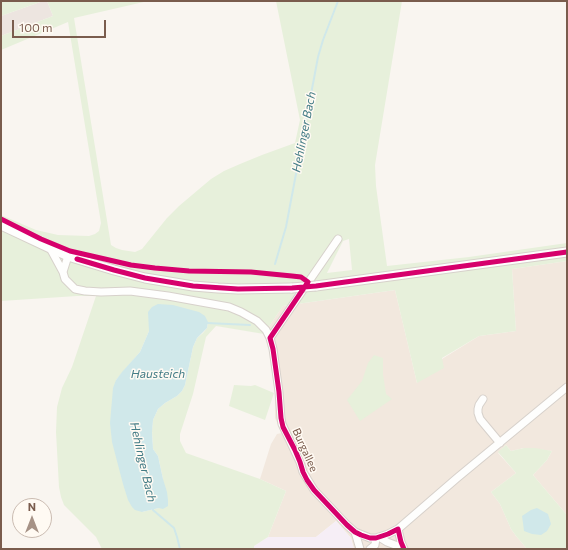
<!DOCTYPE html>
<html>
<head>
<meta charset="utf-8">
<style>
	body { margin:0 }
	#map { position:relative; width:568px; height:550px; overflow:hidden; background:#f9f5f0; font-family:Commissioner,sans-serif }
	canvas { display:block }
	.frame { position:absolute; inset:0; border:2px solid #7a5c4d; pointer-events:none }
	.north { position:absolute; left:12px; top:498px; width:40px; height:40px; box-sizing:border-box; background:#fffaf3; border:1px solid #cabbb1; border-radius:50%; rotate:0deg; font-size:11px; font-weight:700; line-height:16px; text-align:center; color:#7a5c4d }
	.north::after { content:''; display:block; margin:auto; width:14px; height:18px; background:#a69286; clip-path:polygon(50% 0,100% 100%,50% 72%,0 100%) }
	.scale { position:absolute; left:12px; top:20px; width:94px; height:18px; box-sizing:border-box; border:2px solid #7a5c4d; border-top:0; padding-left:5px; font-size:12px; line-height:14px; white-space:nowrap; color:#7a5c4d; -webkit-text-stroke:3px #fffaf3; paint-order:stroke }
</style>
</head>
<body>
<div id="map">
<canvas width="568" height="550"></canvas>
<div class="frame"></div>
<div class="north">N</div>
<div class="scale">100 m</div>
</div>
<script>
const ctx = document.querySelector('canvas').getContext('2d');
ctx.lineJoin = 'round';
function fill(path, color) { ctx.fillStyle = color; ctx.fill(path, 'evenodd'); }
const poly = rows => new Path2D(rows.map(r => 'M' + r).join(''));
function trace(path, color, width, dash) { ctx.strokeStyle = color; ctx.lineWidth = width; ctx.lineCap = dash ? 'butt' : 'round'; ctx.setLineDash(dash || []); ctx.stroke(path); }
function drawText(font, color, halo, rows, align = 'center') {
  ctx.font = font + ' Commissioner,sans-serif'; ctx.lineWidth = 3; ctx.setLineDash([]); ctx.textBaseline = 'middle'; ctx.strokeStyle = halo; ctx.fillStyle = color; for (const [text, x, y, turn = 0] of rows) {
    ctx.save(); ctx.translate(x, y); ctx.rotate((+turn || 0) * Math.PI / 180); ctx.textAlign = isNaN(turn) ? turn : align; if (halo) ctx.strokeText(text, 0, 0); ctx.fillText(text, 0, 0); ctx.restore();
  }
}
const residential = poly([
	[567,261,567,515,533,475,547,460,552,451,524,448,511,451,506,445,498,453,516,473,491,492,500,504,511,529,516,536,527,549,354,549,351,538,336,521,316,537,268,537,286,491,260,479,271,444,277,434,282,433,275,418,275,395,274,367,270,344,264,334,283,306,395,290,417,383,442,359,479,336,516,331,512,269]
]);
const industrial = poly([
	[43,1,47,1,53,16,1,36,1,16]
]);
const education = poly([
	[336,521,351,538,354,549,254,549,254,546,268,537,316,537]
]);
const green = poly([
	[1,1,43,1,1,16],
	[47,1,148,1,74,18,111,245,116,248,122,250,135,252,142,249,167,218,179,206,211,179,224,171,240,164,262,155,295,143,300,120,276,1,402,1,375,165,376,186,387,266,469,257,567,243,567,261,512,269,516,331,479,336,442,358,444,368,417,383,395,290,283,306,264,334,216,326,206,337,193,394,180,434,180,441,186,453,260,479,286,491,268,537,254,546,254,549,102,549,96,537,64,505,61,497,59,487,56,432,57,407,62,388,72,367,96,296,77,296,1,301,1,215,36,230,58,235,89,236,95,234,99,231,101,223,68,22,1,50,1,36,53,16],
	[349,239,352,270,327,273,343,241],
	[208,322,207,328,203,333,197,338,193,347,185,385,182,391,177,396,165,403,158,409,153,420,152,431,153,449,158,456,163,479,159,508,142,512,116,380,140,352,149,331],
	[374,355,383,358,383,374,386,394,392,399,360,421,347,400,362,381,368,363],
	[234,385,251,386,255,385,274,393,265,420,229,406],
	[506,445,511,451,524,448,535,448,552,451,547,460,533,475,567,515,567,549,527,549,516,536,511,529,500,504,491,492,516,473,498,452]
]);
const water = poly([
	[158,304,173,305,199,312,205,316,208,322,207,328,197,338,193,347,185,385,182,391,177,396,165,403,158,409,153,420,152,432,153,449,158,456,163,479,167,492,168,500,168,506,163,509,159,508,142,512,135,510,132,507,128,500,123,484,112,442,110,423,113,388,116,380,122,372,140,352,149,331,148,312,152,307],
	[537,508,548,514,551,524,547,531,541,535,532,534,524,531,523,523,522,516,531,510]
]);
const stream = poly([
	[275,264,286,227,318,57,323,40,338,1],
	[207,323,250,325],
	[153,507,153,510,174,528,177,537,180,549]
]);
const minor = poly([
	[50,248,63,272,65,279,75,289,85,291,101,292,130,291,168,296,229,307,241,312,257,321,266,330,270,338,273,349,279,392,281,418,282,424,300,462,303,472,314,490,347,525,355,532,370,538,376,538,388,534,398,529,457,478,567,387],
	[63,272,68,256],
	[270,338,338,239],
	[483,399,479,405,478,409,478,413,480,419,500,443],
	[398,529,401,542,404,549],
	[355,532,360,549],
	[379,537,387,542,403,548],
	[370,549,375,545,376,538]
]);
const tertiary = poly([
	[1,225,50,248,68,256,114,270,145,278,193,286,218,288,238,289,292,288],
	[316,286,567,252]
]);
const tertiaryBridge = poly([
	[292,288,316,286]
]);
const cycleway = poly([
	[1,219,41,239,70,251,131,265,155,268,189,271,251,272,292,276,301,277,308,282,270,338,273,349,279,392,281,418,283,427,295,450,300,462,303,472,307,480,314,490,347,525,355,532,361,535,370,538,376,538,388,534,398,529,401,542,404,549],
	[77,259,114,270,145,278,193,286,238,289,292,288,316,286,567,252]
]);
const streetNames = [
	["Burgallee",305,450,66]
];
const waterNames = [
	["Hehlinger Bach",304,132,-79],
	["Hausteich",158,374],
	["Hehlinger Bach",143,462,77]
];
fill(residential, '#f2e8de');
fill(industrial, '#ede5e0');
fill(education, '#f6eef6');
fill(green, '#e7f0db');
fill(water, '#d0e8ea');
trace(stream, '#d0e8ea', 2);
trace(minor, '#d7d1cb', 9);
trace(tertiary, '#d7d1cb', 11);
trace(minor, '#fefefd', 7);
trace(tertiary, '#fefefd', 9);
trace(tertiaryBridge, '#d7d1cb', 11, []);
trace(tertiaryBridge, '#fefefd', 9);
trace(cycleway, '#d6006c', 5);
drawText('11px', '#7a5c4d', '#fffaf3', streetNames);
drawText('italic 12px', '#437c86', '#fffaf3', waterNames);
</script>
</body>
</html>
